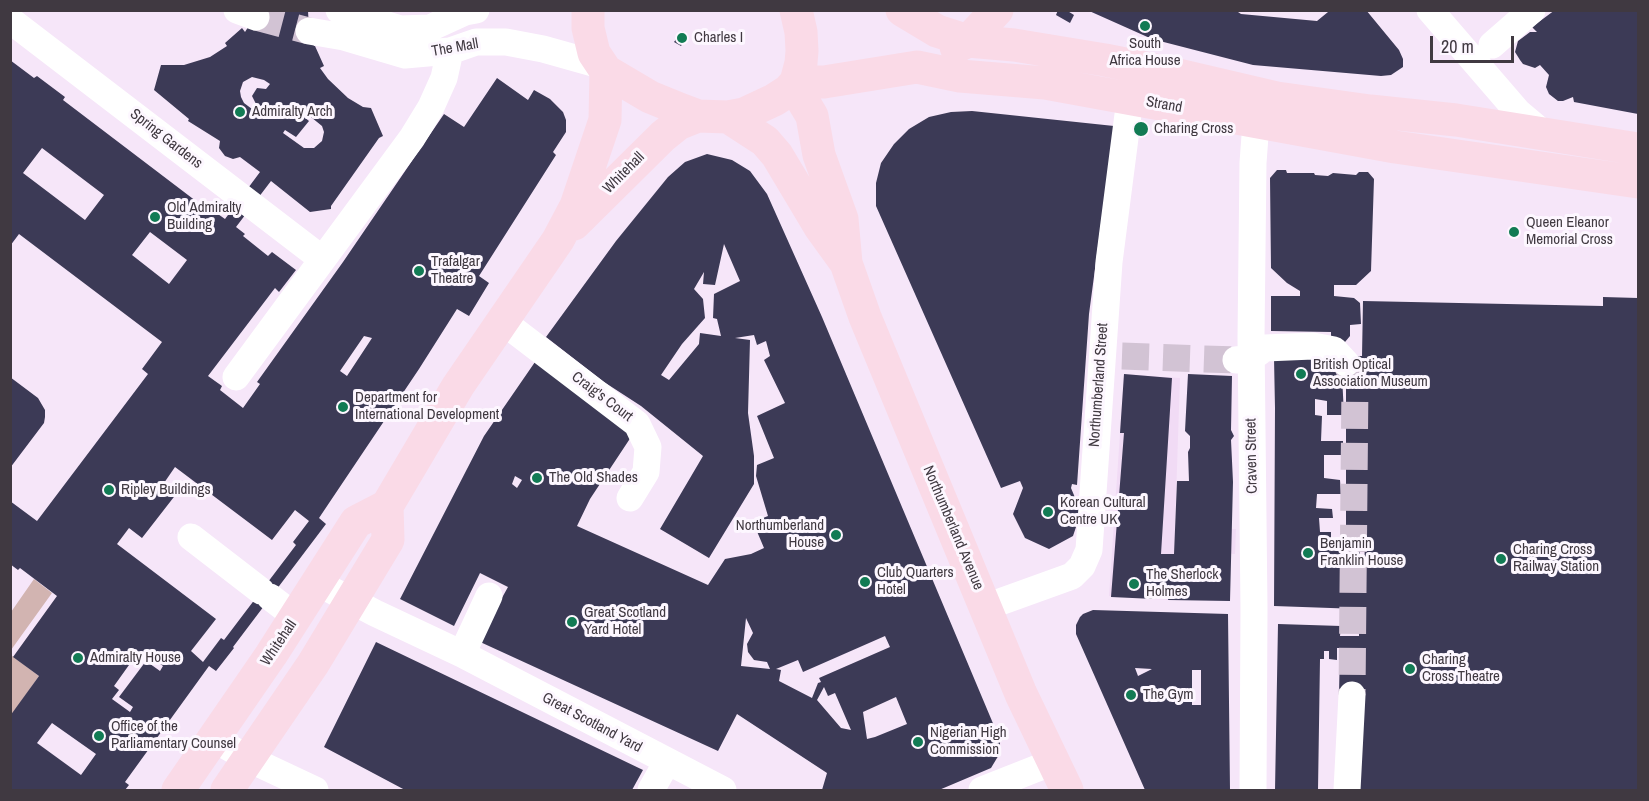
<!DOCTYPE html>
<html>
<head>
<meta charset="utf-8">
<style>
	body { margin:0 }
	#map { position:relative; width:1649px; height:801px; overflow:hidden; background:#f6e6f9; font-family:"Archivo Narrow",sans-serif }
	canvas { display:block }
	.frame { position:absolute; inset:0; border:12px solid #403941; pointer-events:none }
	.scale { position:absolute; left:1430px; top:36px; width:84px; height:27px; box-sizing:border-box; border:3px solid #403941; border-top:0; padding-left:8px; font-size:18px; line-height:21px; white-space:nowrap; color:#403941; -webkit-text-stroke:4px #fdf7ff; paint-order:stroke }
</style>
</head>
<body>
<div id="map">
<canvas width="1649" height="801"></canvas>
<div class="frame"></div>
<div class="scale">20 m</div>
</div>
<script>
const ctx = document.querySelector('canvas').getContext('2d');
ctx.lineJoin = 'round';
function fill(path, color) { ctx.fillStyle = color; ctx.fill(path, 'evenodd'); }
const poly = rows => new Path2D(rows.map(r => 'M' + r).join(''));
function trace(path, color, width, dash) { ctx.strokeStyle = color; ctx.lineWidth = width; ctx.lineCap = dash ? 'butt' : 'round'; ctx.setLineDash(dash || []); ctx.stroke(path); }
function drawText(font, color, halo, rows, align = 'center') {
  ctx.font = font + ' "Archivo Narrow",sans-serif'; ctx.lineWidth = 6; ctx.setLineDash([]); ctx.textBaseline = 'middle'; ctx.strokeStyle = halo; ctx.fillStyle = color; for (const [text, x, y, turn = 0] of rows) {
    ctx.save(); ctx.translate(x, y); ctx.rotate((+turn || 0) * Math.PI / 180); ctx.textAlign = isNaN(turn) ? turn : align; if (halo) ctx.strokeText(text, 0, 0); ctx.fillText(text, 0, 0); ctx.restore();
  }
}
const built = poly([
	[1124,374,1180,378,1175,528,1236,529,1235,554,1174,552,1173,573,1170,574,1168,600,1109,596]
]);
const green = poly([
	[34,579,52,593,11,650,11,612],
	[11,655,39,676,11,716]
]);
const building = poly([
	[259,10,308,10,309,31,314,46,315,46,324,66,320,68,328,79,348,98,363,107,371,108,383,136,379,138,331,206,331,209,310,212,271,181,236,227,245,234,243,236,268,256,272,252,296,270,279,292,275,288,208,376,222,386,220,390,243,408,260,384,257,382,343,262,444,114,464,127,497,78,528,100,534,90,550,99,563,112,566,120,566,132,553,152,556,155,479,276,489,283,469,316,457,309,419,369,319,518,326,524,233,647,234,648,216,671,209,666,125,782,129,785,125,790,14,790,10,788,10,716,39,676,13,657,57,596,20,568,18,570,10,564,10,501,37,521,148,374,142,369,162,342,19,234,10,246,10,60,34,78,37,76,65,97,63,100,213,214,215,212,225,219,260,172,240,157,233,159,225,156,219,148,220,141,188,121,189,119,154,90,161,65,184,65,210,57,227,46,225,43,242,28,245,32],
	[252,77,264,80,270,84,266,89,257,88,252,96,256,104,252,109,244,103,241,97,240,91,243,82],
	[301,109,322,126,324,132,322,141,314,148,304,148,283,133,285,130,296,137,309,121,299,113],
	[42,148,104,195,85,220,23,173],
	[150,232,187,260,169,284,132,255],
	[364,336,372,338,347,376,340,371],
	[175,467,272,540,295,510,309,521,293,542,296,545,224,640,221,638,203,662,191,651,216,619,117,544,129,528,142,538,177,493,164,483],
	[145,653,163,666,160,671,146,661,119,697,133,707,130,712,112,699,119,690,114,686,134,658,139,662],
	[52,723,96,754,81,775,37,743],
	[1058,10,1066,10,1074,15,1070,23,1056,15],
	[1087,10,1235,10,1241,14,1317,21,1328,12,1326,10,1366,10,1399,50,1403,59,1403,67,1391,75,1381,76,1253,65,1152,39],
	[1555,10,1638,10,1638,114,1574,102,1573,97,1563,101,1558,101,1549,94,1546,87,1549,75,1540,65,1535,68,1523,64,1520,60,1515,52,1518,41,1530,32,1537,32,1532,27],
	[682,31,688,35,681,46,674,42],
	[972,111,1114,126,1089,314,1077,485,1072,484,1071,488,1081,512,1073,536,1049,549,1025,538,1013,514,1023,488,1020,481,1001,488,876,206,876,183,881,163,894,144,909,129,929,117,951,112],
	[707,154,732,160,750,171,767,194,822,317,1000,740,1000,753,991,768,939,790,822,790,827,773,737,714,718,751,478,641,508,587,480,573,454,626,400,599,484,436,535,362,633,434,590,499,577,526,708,585,725,559,751,554,764,548,753,522,768,516,756,476,757,465,774,458,757,416,785,403,764,360,770,356,766,341,757,345,754,335,735,338,750,340,748,413,754,456,754,484,709,558,660,529,703,456,641,406,604,382,546,337,616,241,668,177,685,162],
	[724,244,740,281,714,294,713,318,717,319,721,336,700,333,699,344,669,380,661,375,682,344,705,318,703,299,694,289,704,272,703,284,715,285],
	[515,476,522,480,517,488,512,484],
	[746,618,753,633,747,644,748,652,754,660,767,662,770,669,741,666],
	[885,636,890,647,819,678,821,682,818,683,812,698,779,681,781,670,776,669,798,660,803,672],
	[824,687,828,696,835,693,851,730,841,728,817,700],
	[896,697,907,724,875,737,867,739,863,712],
	[1277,170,1286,170,1287,173,1314,173,1315,175,1328,176,1333,173,1356,175,1359,172,1368,172,1374,179,1371,271,1356,285,1334,285,1334,296,1354,298,1360,303,1361,324,1350,325,1350,336,1345,342,1336,342,1331,336,1331,332,1271,331,1271,296,1300,296,1300,291,1287,283,1271,268,1270,178],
	[1603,297,1638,298,1638,790,1356,790,1339,694,1340,648,1337,648,1337,660,1329,659,1329,651,1324,651,1324,659,1320,659,1318,790,1275,790,1278,624,1341,626,1340,636,1359,636,1359,609,1274,606,1275,408,1274,358,1318,358,1327,360,1342,375,1344,415,1327,415,1327,401,1315,399,1315,415,1322,416,1321,441,1343,441,1343,455,1324,455,1324,478,1340,480,1341,494,1317,494,1316,508,1332,509,1333,518,1319,518,1320,532,1331,532,1331,543,1360,544,1359,585,1364,585,1365,534,1346,533,1346,356,1362,356,1363,301,1603,306],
	[1124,374,1172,378,1161,554,1174,554,1177,481,1189,481,1188,452,1190,448,1190,436,1185,431,1188,374,1232,376,1231,430,1234,436,1231,440,1233,482,1230,601,1168,600,1169,596,1154,596,1154,599,1111,597,1124,433,1120,433],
	[10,377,38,398,45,410,45,417,44,423,10,468],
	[1093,610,1228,614,1230,790,1145,790,1076,634,1076,625,1080,617,1083,614],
	[1135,668,1152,669,1138,676],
	[1192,670,1201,670,1201,705,1192,705],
	[376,642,643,770,632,790,405,790,324,747]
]);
const minorTunnel = poly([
	[256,17,309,31],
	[1122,356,1235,360],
	[1346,363,1355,382,1352,695]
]);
const minor = poly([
	[237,10,256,17],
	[339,10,400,29,430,28,465,12,476,10],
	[1430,10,1518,112,1543,133],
	[10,20,322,259],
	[309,31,344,37,405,55,450,51,476,42,506,42,543,49,600,65],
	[1492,45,1532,10],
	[502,321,637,424,648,447,646,472,630,498],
	[1236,360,1251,358,1265,348,1313,346,1334,350,1346,363],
	[236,377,412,138,431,107,444,78,450,51],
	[191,537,261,591],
	[318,583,375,613,462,654,723,790],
	[270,597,296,617],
	[986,607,1072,576,1082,566,1089,550,1109,262,1130,99],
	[462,654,489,596],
	[214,739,249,759,315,790],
	[651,790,667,762],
	[982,790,1053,762],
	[1253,790,1254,609,1251,338,1253,163,1256,122],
	[1347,790,1352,695]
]);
const major = poly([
	[588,10,588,28,594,53,606,71,650,97,682,110,698,116,728,117,744,114,774,100,788,91,796,82,801,63,802,51,801,32,796,10],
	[902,10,937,31,968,41,1014,45,1105,60,1170,73,1277,98,1370,111,1456,120,1638,149],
	[956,47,968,41,997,10],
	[796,82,824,82,917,67,960,76,1045,83,1395,147,1638,182],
	[794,86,812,116,819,155,842,219,846,263,865,317,1021,694,1067,790],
	[728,117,765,141,777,155,820,227,846,263],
	[574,224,663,136,678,124,698,116],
	[178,790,271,655,356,522,387,506,458,386,558,240,576,206,605,120,606,71],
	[227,790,313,664,388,540,387,506]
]);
const markers = [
	[1145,26,6,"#127b54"],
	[682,38,6,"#127b54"],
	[240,112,6,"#127b54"],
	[1141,129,8,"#127b54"],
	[155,217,6,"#127b54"],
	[1514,232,6,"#127b54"],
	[419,271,6,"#127b54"],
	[1301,374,6,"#127b54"],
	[343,407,6,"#127b54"],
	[537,478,6,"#127b54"],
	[109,490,6,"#127b54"],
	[1048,512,6,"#127b54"],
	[836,535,6,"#127b54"],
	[1308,553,6,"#127b54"],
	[1501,559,6,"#127b54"],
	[865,582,6,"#127b54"],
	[1134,584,6,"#127b54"],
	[572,622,6,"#127b54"],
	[78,658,6,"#127b54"],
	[1410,669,6,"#127b54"],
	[1131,695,6,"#127b54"],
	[99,736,6,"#127b54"],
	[918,742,6,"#127b54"]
];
const poiNames = [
	["Charles I",694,38],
	["South",1145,44,"center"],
	["Africa House",1145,61,"center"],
	["Admiralty Arch",252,112],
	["Charing Cross",1154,129],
	["Old Admiralty",167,208],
	["Building",167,225],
	["Queen Eleanor",1526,223],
	["Memorial Cross",1526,240],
	["Trafalgar",431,262],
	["Theatre",431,279],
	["British Optical",1313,365],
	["Association Museum",1313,382],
	["Department for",355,398],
	["International Development",355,415],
	["The Old Shades",549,478],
	["Ripley Buildings",121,490],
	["Korean Cultural",1060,503],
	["Centre UK",1060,520],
	["Northumberland",824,526,"right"],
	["House",824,543,"right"],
	["Benjamin",1320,544],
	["Franklin House",1320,561],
	["Charing Cross",1513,550],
	["Railway Station",1513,567],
	["Club Quarters",877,573],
	["Hotel",877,590],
	["The Sherlock",1146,575],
	["Holmes",1146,592],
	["Great Scotland",584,613],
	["Yard Hotel",584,630],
	["Admiralty House",90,658],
	["Charing",1422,660],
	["Cross Theatre",1422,677],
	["The Gym",1143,695],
	["Office of the",111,727],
	["Parliamentary Counsel",111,744],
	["Nigerian High",930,733],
	["Commission",930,750]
];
const streetNames = [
	["The Mall",455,48,-10],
	["Strand",1164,105,10],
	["Spring Gardens",166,139,38],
	["Whitehall",624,173,-45],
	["Northumberland Street",1099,385,-86],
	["Craig's Court",602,397,37],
	["Craven Street",1252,456,-91],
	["Northumberland Avenue",953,528,67],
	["Whitehall",279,643,-56],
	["Great Scotland Yard",592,723,28]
];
fill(built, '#f1dbf5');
fill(green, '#d2b4b1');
fill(building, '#3c3a56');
trace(minorTunnel, '#d2c3d4', 27, [27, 14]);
trace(minor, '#fff', 27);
trace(major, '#fadae7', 33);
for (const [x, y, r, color] of markers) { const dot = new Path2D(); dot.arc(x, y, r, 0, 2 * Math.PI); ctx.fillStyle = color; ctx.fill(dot); trace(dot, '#fdf7ff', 2); }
drawText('15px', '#403941', '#fdf7ff', poiNames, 'left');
drawText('15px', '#403941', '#fdf7ff', streetNames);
</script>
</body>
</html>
